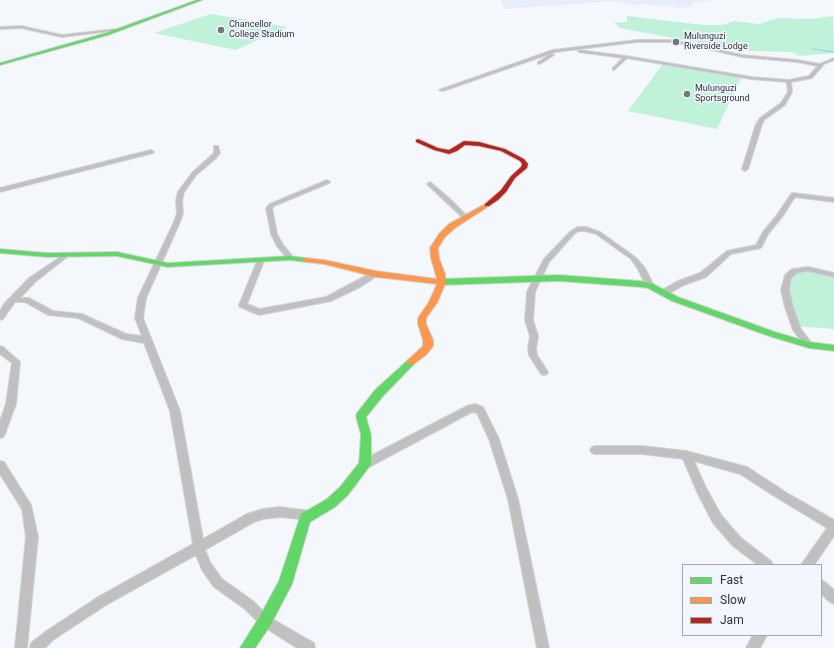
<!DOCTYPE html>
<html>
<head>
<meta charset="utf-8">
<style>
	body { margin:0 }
	#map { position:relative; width:834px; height:648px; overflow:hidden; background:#f4f7fc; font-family:Roboto,sans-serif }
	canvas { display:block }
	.legend { position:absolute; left:682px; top:564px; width:140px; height:72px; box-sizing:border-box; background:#f1f6ff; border:1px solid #a3a7ae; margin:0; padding:5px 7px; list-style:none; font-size:12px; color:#2e3035 }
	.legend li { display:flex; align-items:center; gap:8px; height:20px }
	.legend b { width:20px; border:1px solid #a3a7ae }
</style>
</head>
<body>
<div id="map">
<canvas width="834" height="648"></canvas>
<ul class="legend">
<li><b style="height:5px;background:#63d668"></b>Fast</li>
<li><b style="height:5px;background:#ff974d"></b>Slow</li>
<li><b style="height:5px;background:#b3261e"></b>Jam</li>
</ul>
</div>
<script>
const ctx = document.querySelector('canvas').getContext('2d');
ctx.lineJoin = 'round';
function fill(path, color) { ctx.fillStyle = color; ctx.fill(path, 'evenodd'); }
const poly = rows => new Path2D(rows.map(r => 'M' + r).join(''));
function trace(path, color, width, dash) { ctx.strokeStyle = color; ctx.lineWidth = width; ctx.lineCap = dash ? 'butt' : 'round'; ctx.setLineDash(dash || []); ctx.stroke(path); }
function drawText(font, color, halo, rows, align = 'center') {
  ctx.font = font + ' Roboto,sans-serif'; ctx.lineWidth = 3; ctx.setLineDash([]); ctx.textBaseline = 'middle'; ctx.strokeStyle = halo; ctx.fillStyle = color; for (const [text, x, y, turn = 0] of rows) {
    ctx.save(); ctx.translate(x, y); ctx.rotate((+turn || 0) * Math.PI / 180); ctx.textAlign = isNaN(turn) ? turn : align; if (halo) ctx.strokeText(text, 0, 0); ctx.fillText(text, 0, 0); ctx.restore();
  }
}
const built = poly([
	[501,0,717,0,691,3,694,5,682,8,644,4,632,5,616,1,504,9]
]);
const green = poly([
	[211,14,287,27,236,50,154,33],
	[627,16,704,25,722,25,735,21,759,24,777,18,811,19,833,16,834,53,799,56,792,52,752,51,727,48,620,28,614,23,627,22],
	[663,64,741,78,717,129,628,111],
	[813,271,834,278,834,329,796,326,787,288,794,272]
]);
const stream = poly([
	[813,49,834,52]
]);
const street = poly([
	[21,26,62,35,116,29,118,30,62,37,21,28,0,29,0,27,21,26],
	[637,40,669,40,690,43,742,55,797,60,820,64,834,58,834,60,824,64,812,78,791,82,792,92,785,105,764,120,762,124,748,169,745,171,742,169,756,124,760,118,781,103,788,92,787,82,751,79,627,58,614,70,613,70,613,68,623,58,579,52,578,50,626,56,751,77,789,80,809,76,818,66,797,62,742,57,690,45,669,42,637,42,555,52,443,91,439,90,553,50,637,40],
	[551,54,554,55,540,64,538,64,538,62,551,54],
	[214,146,218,146,220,153,215,159,196,175,184,192,182,201,183,213,180,222,146,298,143,318,180,411,203,539,247,514,263,509,280,507,312,511,313,515,312,519,308,520,280,517,263,519,254,522,205,550,210,562,222,579,253,601,269,617,314,643,315,648,297,648,261,625,245,609,214,587,202,570,196,555,106,605,53,640,45,648,30,648,31,643,45,632,98,597,193,544,170,411,144,343,122,339,78,318,48,315,25,302,15,302,3,319,0,320,0,311,4,304,29,278,65,254,68,256,67,257,35,282,20,298,29,298,53,311,82,314,126,334,142,336,135,318,138,298,174,222,177,213,176,201,178,192,192,173,214,153,214,146],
	[151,150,154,152,153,153,0,192,0,188,151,150],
	[327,180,330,182,329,183,274,206,272,208,277,234,283,245,294,258,290,260,288,259,277,246,271,234,266,208,270,204,327,180],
	[430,182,449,198,467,216,467,218,463,218,428,185,427,184,430,182],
	[793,193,834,198,834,202,795,197,782,217,768,234,761,248,731,254,706,277,684,285,666,295,660,295,659,293,660,291,678,281,700,273,727,251,756,245,763,232,777,215,791,194,793,193],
	[578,227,586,227,600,232,635,257,645,268,654,286,650,288,647,288,638,269,631,259,596,234,585,231,579,231,575,233,549,262,535,292,533,320,538,336,536,349,537,355,548,372,547,374,544,375,541,374,529,355,528,349,530,336,525,320,527,292,544,259,571,231,578,227],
	[258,259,260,259,264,261,247,304,260,309,326,297,373,272,376,272,380,274,360,287,331,301,259,315,240,307,239,305,258,259],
	[808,267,834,273,834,277,808,271,797,273,791,278,789,290,793,307,801,329,813,345,809,348,806,347,793,330,785,307,781,290,785,275,792,269,808,267],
	[0,346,3,347,20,362,16,404,5,434,3,437,0,438,0,421,6,404,12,363,0,354,0,346],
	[475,404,483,407,499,439,518,499,549,648,537,648,508,499,489,439,477,413,472,412,369,467,365,468,361,467,360,464,361,461,467,406,475,404],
	[595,446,642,446,686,451,747,467,787,493,834,520,834,536,814,565,801,565,827,528,779,499,740,474,694,461,706,488,721,515,741,538,771,561,773,565,758,565,733,546,713,523,698,494,683,459,642,454,595,454,592,453,590,450,592,447,595,446],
	[0,461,4,462,31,505,38,537,27,648,15,648,26,537,22,509,0,474,0,461],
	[821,580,825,582,834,590,834,604,830,602,821,594,821,580],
	[753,635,767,635,760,648,746,648,753,635]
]);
const fast = poly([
	[197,0,202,0,108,35,0,65,0,63,106,33,197,0],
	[0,249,47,253,117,252,168,263,290,256,306,258,310,260,306,262,290,260,168,267,117,256,47,257,0,253,0,249],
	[559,275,640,281,653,284,678,297,775,332,809,342,834,345,834,351,809,348,769,336,672,301,648,288,640,287,559,281,441,285,437,282,441,279,559,275],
	[411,358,414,360,416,362,414,364,383,396,366,417,371,435,371,464,369,467,348,495,335,507,310,522,292,584,270,626,255,648,240,648,260,616,279,581,301,514,327,499,340,487,359,463,361,435,356,416,357,413,375,390,408,360,411,358]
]);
const slow = poly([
	[487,203,491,205,489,206,455,228,445,237,438,248,439,258,445,274,446,282,437,303,426,318,426,324,433,340,433,346,427,354,414,364,408,364,406,362,423,346,423,340,418,324,418,318,429,302,437,284,376,277,324,264,306,262,302,260,306,258,324,260,376,271,437,279,431,258,430,248,439,234,449,224,487,203]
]);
const jam = poly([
	[418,139,438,148,449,150,464,141,479,142,505,149,524,159,528,164,527,168,515,178,506,192,498,200,489,206,485,206,485,204,501,190,511,176,521,167,522,164,520,161,501,151,479,146,465,145,457,151,449,154,434,150,416,142,416,140,418,139]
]);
const markers = [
	[221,30,4,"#73767b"],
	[676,42,4,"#73767b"],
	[687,94,4,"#73767b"]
];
const farPoinames = [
	["Chancellor",229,25],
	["College Stadium",229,35],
	["Mulunguzi",684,37],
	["Riverside Lodge",684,47],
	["Mulunguzi",695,89],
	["Sportsground",695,99]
];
fill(built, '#e7edf9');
fill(green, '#c0f1d9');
trace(stream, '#82cfe8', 1);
trace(street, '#d1d3d7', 2);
trace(fast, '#d1d3d7', 2);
trace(slow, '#d1d3d7', 2);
trace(jam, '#d1d3d7', 2);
fill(street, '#c1c0c0');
fill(fast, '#63d668');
fill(slow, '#ff974d');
fill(jam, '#b3261e');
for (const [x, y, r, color] of markers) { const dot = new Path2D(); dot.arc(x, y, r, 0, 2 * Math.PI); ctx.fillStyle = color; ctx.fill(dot); trace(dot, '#f1f6ff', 1.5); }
drawText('9px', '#2e3035', '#f1f6ff', farPoinames, 'left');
</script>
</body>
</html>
